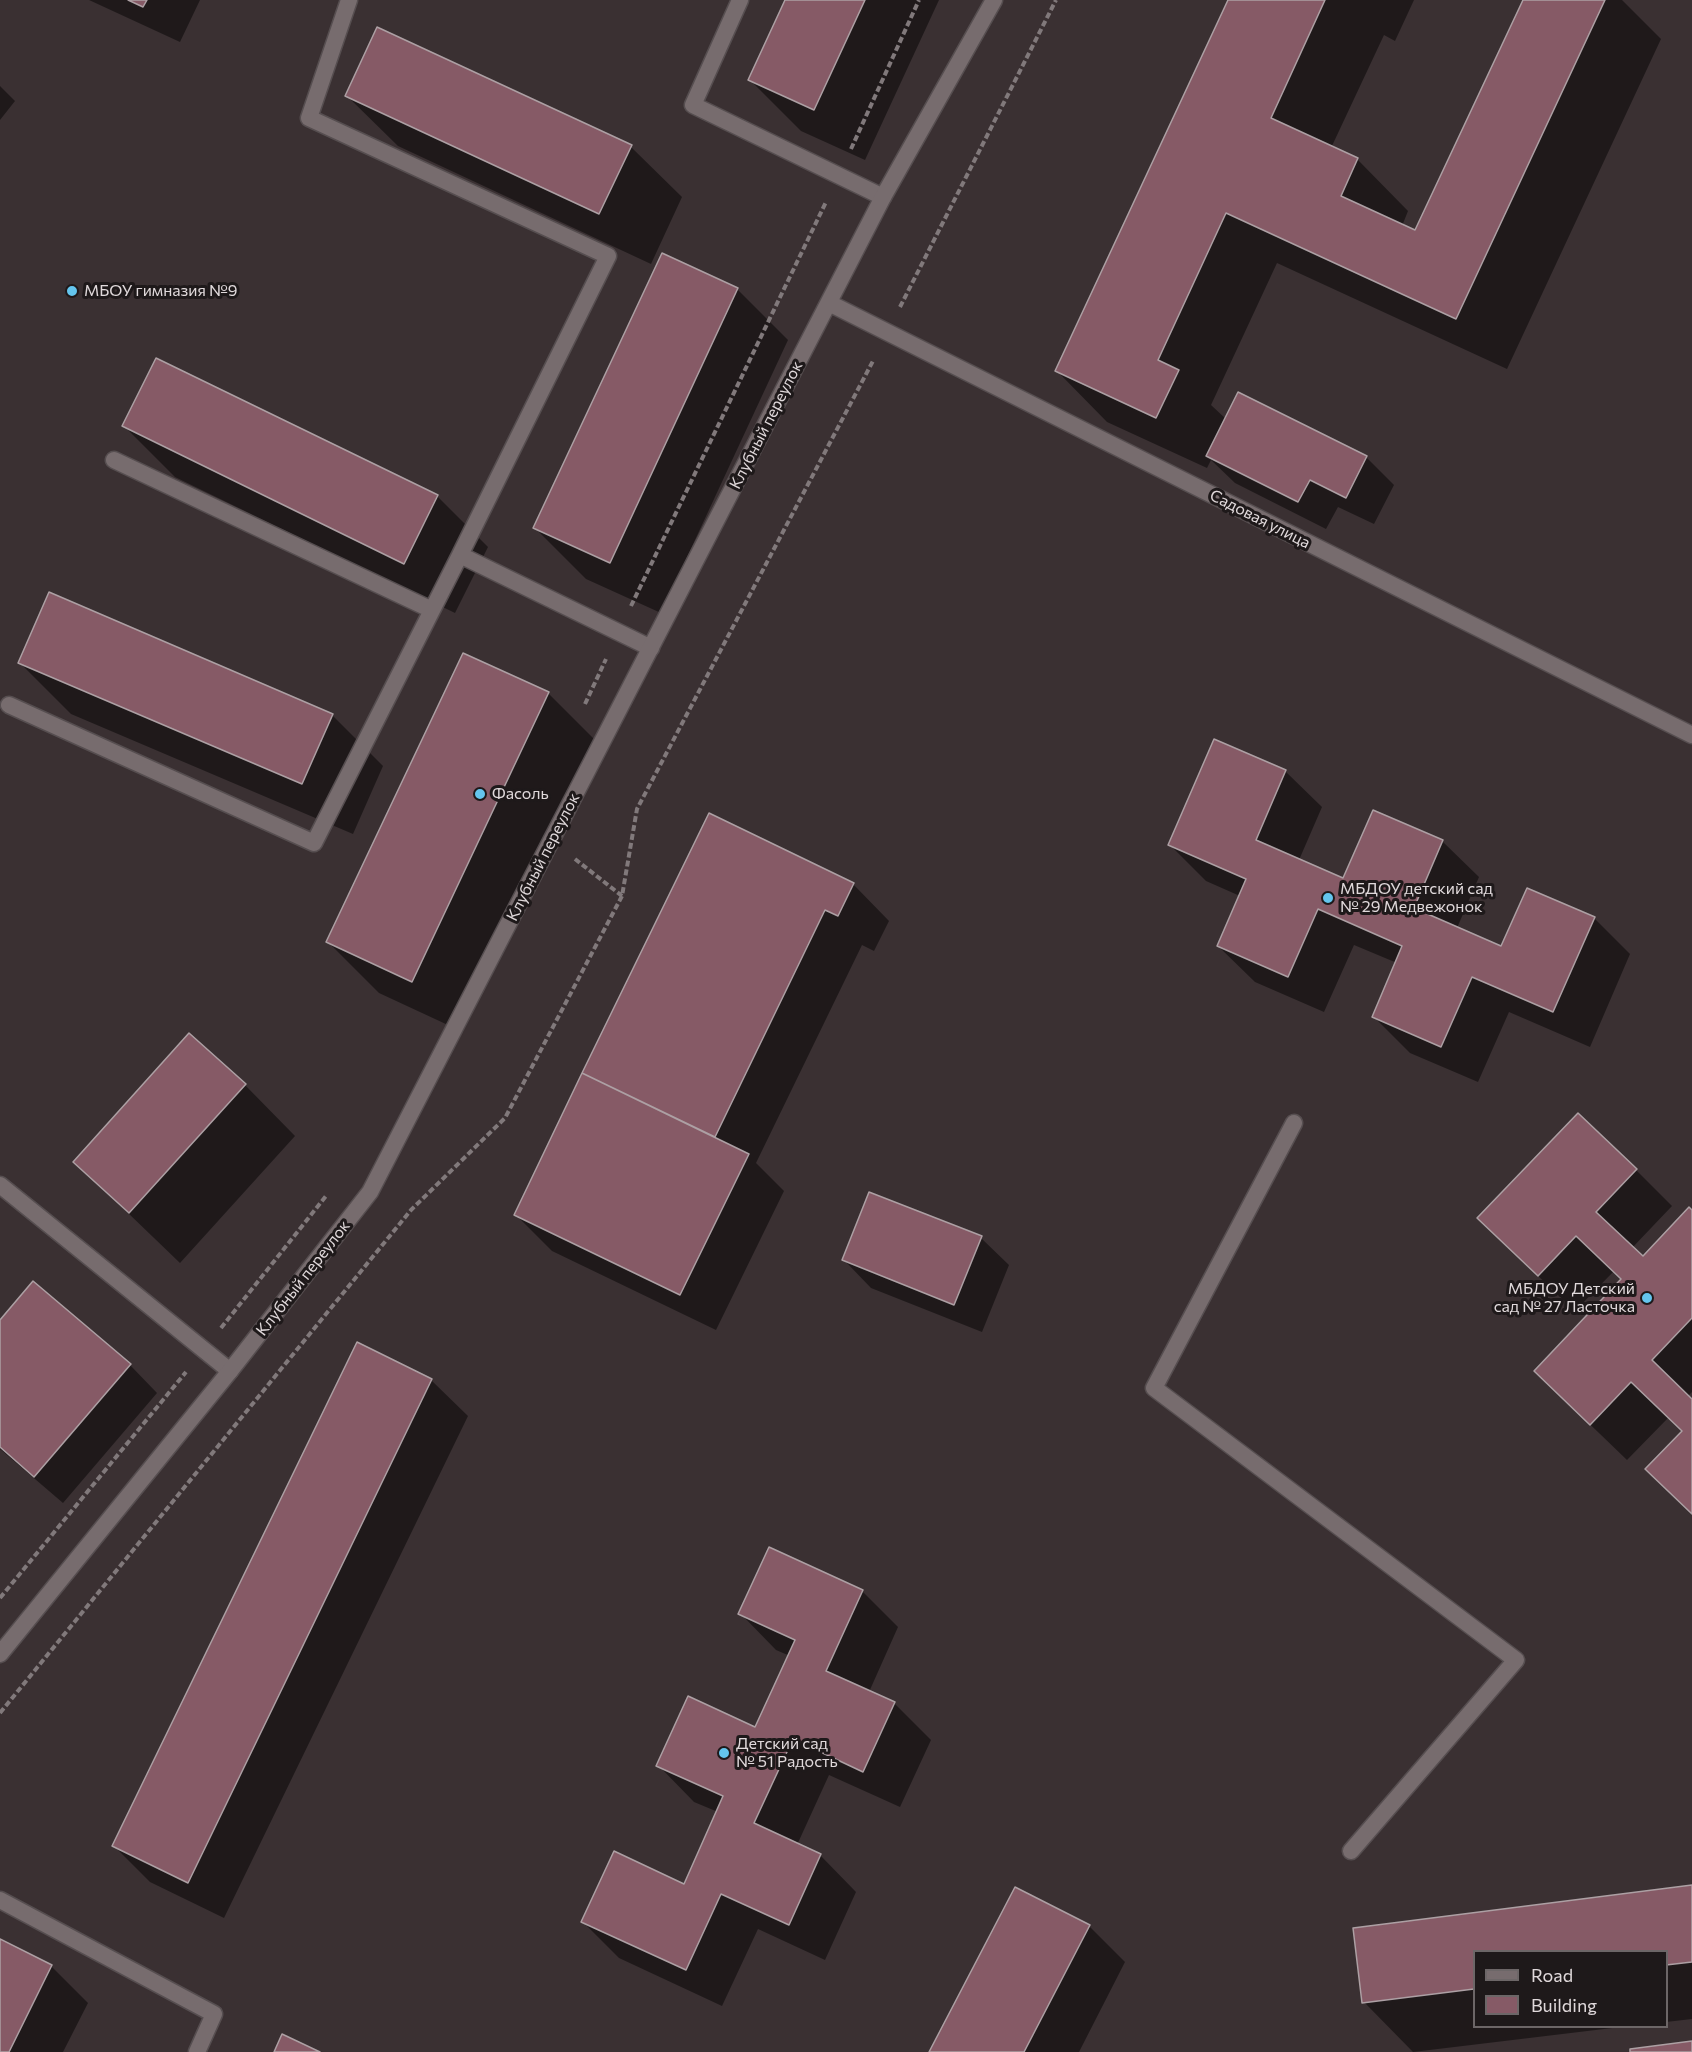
<!DOCTYPE html>
<html>
<head>
<meta charset="utf-8">
<style>
	body { margin:0 }
	#map { position:relative; width:1692px; height:2052px; overflow:hidden; background:#3a3032; font-family:Commissioner,sans-serif }
	canvas { display:block }
	.legend { position:absolute; left:1473px; top:1950px; width:195px; height:78px; box-sizing:border-box; background:#1e191a; border:2px solid #6c6667; margin:0; padding:8px 10px; list-style:none; font-size:18px; color:#e0d9db }
	.legend li { display:flex; align-items:center; gap:12px; height:30px }
	.legend b { width:30px; border:2px solid #6c6667 }
</style>
</head>
<body>
<div id="map">
<canvas width="1692" height="2052"></canvas>
<ul class="legend">
<li><b style="height:8px;background:#776c6e"></b>Road</li>
<li><b style="height:16px;background:#865a66"></b>Building</li>
</ul>
</div>
<script>
const ctx = document.querySelector('canvas').getContext('2d');
ctx.lineJoin = 'round';
function fill(path, color) { ctx.fillStyle = color; ctx.fill(path, 'evenodd'); }
const poly = rows => new Path2D(rows.map(r => 'M' + r).join(''));
function trace(path, color, width, dash) { ctx.strokeStyle = color; ctx.lineWidth = width; ctx.lineCap = dash ? 'butt' : 'round'; ctx.setLineDash(dash || []); ctx.stroke(path); }
function drawText(font, color, halo, rows, align = 'center') {
  ctx.font = font + ' Commissioner,sans-serif'; ctx.lineWidth = 6; ctx.setLineDash([]); ctx.textBaseline = 'middle'; ctx.strokeStyle = halo; ctx.fillStyle = color; for (const [text, x, y, turn = 0] of rows) {
    ctx.save(); ctx.translate(x, y); ctx.rotate((+turn || 0) * Math.PI / 180); ctx.textAlign = isNaN(turn) ? turn : align; if (halo) ctx.strokeText(text, 0, 0); ctx.fillText(text, 0, 0); ctx.restore();
  }
}
const shadow = poly([
	[89,0,200,0,180,42],
	[787,0,939,0,865,160,801,131,750,80],
	[1229,0,1414,0,1395,41,1384,35,1331,148,1358,160,1408,211,1402,226,1416,232,1524,0,1622,0,1661,39,1507,369,1277,263,1211,405,1226,419,1366,457,1394,485,1374,524,1338,507,1326,529,1235,483,1211,460,1207,468,1107,422,1057,371],
	[0,86,15,101,0,120],
	[347,96,631,147,682,197,651,264,398,146],
	[737,289,788,340,661,613,586,579,535,528],
	[124,426,437,496,488,547,455,613,175,477],
	[20,663,332,715,383,766,353,834,71,714],
	[548,693,599,744,463,1032,379,993,328,942],
	[1285,771,1322,807,1299,860,1344,880,1442,841,1479,877,1457,928,1502,948,1594,918,1630,954,1590,1047,1509,1012,1478,1082,1410,1053,1373,1016,1397,963,1354,945,1324,1012,1255,982,1218,946,1240,896,1206,881,1170,845],
	[709,815,853,884,889,921,874,951,862,945,756,1163,784,1191,716,1330,552,1251,516,1215],
	[245,1085,295,1136,180,1263,75,1162],
	[1636,1170,1672,1206,1632,1248,1643,1258,1692,1212,1692,1392,1688,1396,1692,1401,1692,1513,1683,1432,1668,1418,1627,1460,1572,1407,1622,1280,1614,1271,1575,1311,1516,1255],
	[981,1238,1009,1265,982,1332,871,1288,844,1260],
	[0,1322,130,1365,157,1393,63,1503,0,1449],
	[431,1380,468,1416,224,1918,150,1882,114,1846],
	[862,1591,898,1627,869,1692,894,1703,931,1740,900,1807,829,1775,797,1845,820,1855,856,1892,825,1960,758,1929,722,2006,619,1958,583,1922,684,1886,718,1812,694,1802,658,1765,756,1729,790,1656,776,1650,740,1613],
	[1692,1887,1692,2019,1666,2022,1666,1952,1474,1952,1474,2026,1629,2026,1413,2052,1364,2002,1354,1929],
	[1089,1926,1125,1962,1079,2052,931,2052],
	[0,1941,52,1967,88,2003,63,2052,0,2052]
]);
const building = poly([
	[128,0,147,0,143,7,128,0],
	[785,0,865,0,814,110,748,80,785,0],
	[1228,0,1325,0,1271,118,1358,158,1341,196,1415,230,1523,0,1605,0,1456,319,1226,213,1158,360,1179,370,1156,418,1055,371,1228,0],
	[377,27,632,145,599,214,345,96,377,27],
	[662,253,738,288,610,563,533,528,662,253],
	[156,358,438,495,404,564,122,426,156,358],
	[1238,392,1367,456,1346,498,1310,480,1298,502,1206,456,1238,392],
	[49,592,333,714,302,784,18,663,49,592],
	[463,653,549,692,412,982,326,942,463,653],
	[1214,739,1286,770,1256,840,1343,878,1373,810,1443,840,1414,908,1501,946,1527,888,1595,917,1553,1012,1472,977,1441,1047,1372,1017,1402,946,1318,909,1288,977,1217,946,1246,879,1168,845,1214,739],
	[709,813,854,883,838,916,825,910,715,1137,582,1073,709,813],
	[189,1033,246,1084,129,1213,73,1162,189,1033],
	[582,1073,749,1154,680,1295,514,1215,582,1073],
	[1578,1113,1637,1169,1596,1212,1643,1256,1689,1207,1692,1210,1692,1318,1652,1360,1692,1399,1692,1514,1645,1469,1682,1431,1631,1382,1590,1425,1534,1371,1621,1279,1576,1236,1538,1276,1477,1218,1578,1113],
	[869,1192,982,1236,954,1305,842,1260,869,1192],
	[33,1281,131,1364,34,1477,0,1447,0,1320,33,1281],
	[357,1342,432,1379,188,1883,112,1846,357,1342],
	[769,1547,863,1590,826,1671,895,1702,863,1772,793,1739,754,1823,821,1854,789,1925,721,1894,686,1970,581,1922,614,1851,684,1884,723,1796,656,1766,688,1696,755,1727,795,1640,738,1614,769,1547],
	[1692,1885,1692,1962,1666,1965,1666,1952,1474,1952,1474,1989,1362,2003,1353,1928,1692,1885],
	[1015,1887,1090,1925,1024,2052,929,2052,1015,1887],
	[0,1939,52,1965,9,2052,0,2052,0,1939],
	[282,2034,320,2052,274,2052,282,2034],
	[1692,2041,1692,2052,1630,2052,1630,2049,1692,2041]
]);
const path = poly([
	[851,149,919,0],
	[900,307,1056,0],
	[631,606,826,202],
	[585,704,606,659],
	[575,859,622,896],
	[221,1328,326,1196],
	[0,1598,186,1372],
	[0,1713,411,1210,505,1118,622,896,637,809,874,359]
]);
const service = poly([
	[349,0,309,118,608,256,460,555,651,648],
	[740,0,693,105,883,197],
	[114,460,432,610],
	[9,705,314,843,460,555],
	[1294,1123,1154,1388,1516,1660,1351,1851],
	[0,1185,230,1371],
	[0,1900,214,2014,197,2052]
]);
const minor = poly([
	[829,303,1692,735],
	[0,1654,230,1371,370,1192,883,197,994,0]
]);
const markers = [
	[72,291,6,"#64c5ee"],
	[480,794,6,"#64c5ee"],
	[1328,898,6,"#64c5ee"],
	[1647,1298,6,"#64c5ee"],
	[724,1753,6,"#64c5ee"]
];
const poiNames = [
	["МБОУ гимназия №9",84,291],
	["Фасоль",492,794],
	["МБДОУ детский сад",1340,889],
	["№ 29 Медвежонок",1340,907],
	["МБДОУ Детский",1635,1289,"right"],
	["сад № 27 Ласточка",1635,1307,"right"],
	["Детский сад",736,1744],
	["№ 51 Радость",736,1762]
];
const streetNames = [
	["Клубный переулок",766,425,-63],
	["Садовая улица",1260,519,27],
	["Клубный переулок",543,857,-63],
	["Клубный переулок",303,1278,-52]
];
fill(shadow, '#0007');
fill(building, '#865a66');
trace(building, '#ada0a4', 1.5);
trace(service, '#564e50', 19);
trace(minor, '#564e50', 19);
trace(path, '#81797b', 4, [6, 3]);
trace(service, '#776c6e', 16);
trace(minor, '#776c6e', 16);
for (const [x, y, r, color] of markers) { const dot = new Path2D(); dot.arc(x, y, r, 0, 2 * Math.PI); ctx.fillStyle = color; ctx.fill(dot); trace(dot, '#1e191a', 2); }
drawText('16px', '#e0d9db', '#1e191a', poiNames, 'left');
drawText('16px', '#e0d9db', '#1e191a', streetNames);
</script>
</body>
</html>
